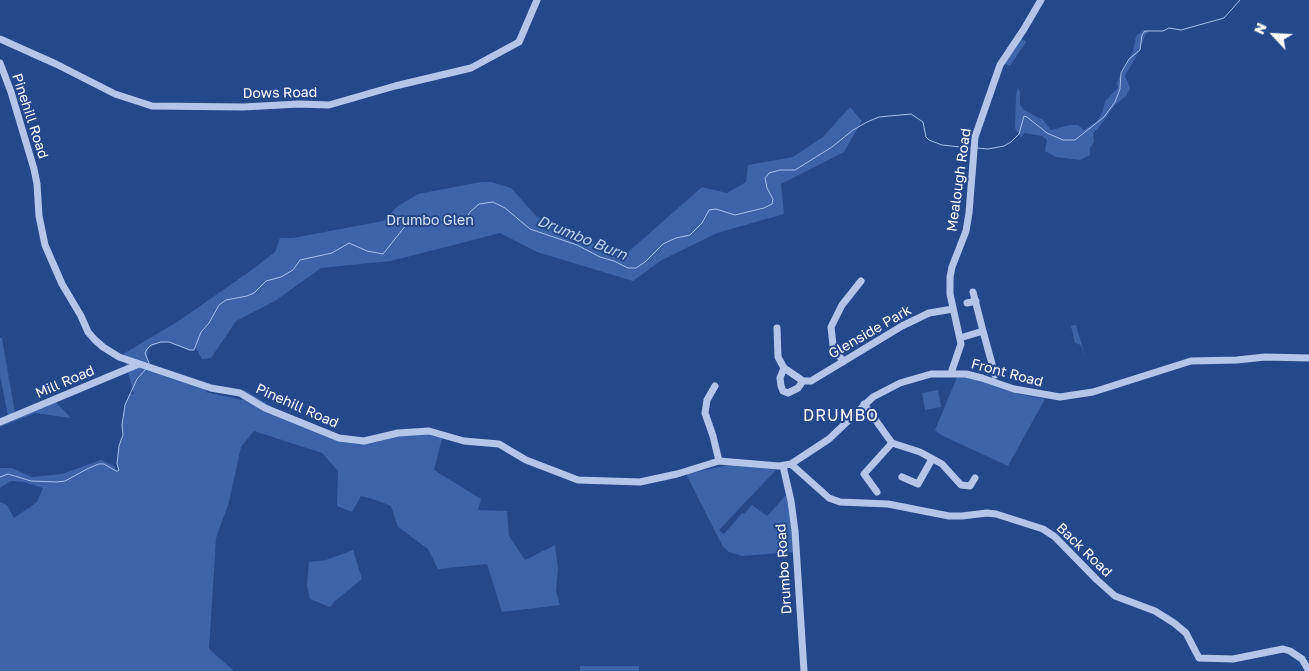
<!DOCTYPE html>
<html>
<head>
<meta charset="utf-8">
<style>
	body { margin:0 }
	#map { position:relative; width:1309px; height:671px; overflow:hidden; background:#25488b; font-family:"Golos Text",sans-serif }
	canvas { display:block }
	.north { position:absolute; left:1249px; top:10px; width:50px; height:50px; -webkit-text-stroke:4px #25488b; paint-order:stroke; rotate:295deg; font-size:14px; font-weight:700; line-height:20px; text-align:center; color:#fff }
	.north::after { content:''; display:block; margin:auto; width:18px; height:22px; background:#fff; clip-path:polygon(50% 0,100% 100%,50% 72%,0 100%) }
</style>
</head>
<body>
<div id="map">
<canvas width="1309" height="671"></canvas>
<div class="north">N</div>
</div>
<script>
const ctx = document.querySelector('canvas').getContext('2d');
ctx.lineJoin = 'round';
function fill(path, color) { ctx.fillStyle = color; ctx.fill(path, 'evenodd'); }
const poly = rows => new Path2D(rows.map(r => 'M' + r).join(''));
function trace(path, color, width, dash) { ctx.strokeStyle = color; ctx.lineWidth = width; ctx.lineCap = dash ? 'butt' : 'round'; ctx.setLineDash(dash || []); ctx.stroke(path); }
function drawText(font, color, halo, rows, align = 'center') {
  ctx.font = font + ' "Golos Text",sans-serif'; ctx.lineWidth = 4; ctx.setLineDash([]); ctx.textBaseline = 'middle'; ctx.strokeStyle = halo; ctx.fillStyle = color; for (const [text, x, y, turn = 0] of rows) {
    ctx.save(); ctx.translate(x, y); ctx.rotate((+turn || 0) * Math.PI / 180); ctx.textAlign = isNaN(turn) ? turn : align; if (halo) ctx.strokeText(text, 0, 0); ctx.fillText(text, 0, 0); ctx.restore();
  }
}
const green = poly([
	[1143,30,1149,31,1145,36,1137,55,1125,76,1130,88,1126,96,1115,105,1100,126,1093,133,1094,142,1090,148,1090,155,1080,160,1056,157,1045,151,1047,140,1042,136,1024,133,1021,138,1015,128,1016,95,1018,88,1020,92,1020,105,1024,110,1043,120,1051,130,1070,125,1078,125,1084,130,1097,121,1103,111,1105,101,1118,88,1117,83,1133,51,1136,36],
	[1021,38,1026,42,1010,66,1004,63],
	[850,107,862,121,844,152,781,184,784,214,717,233,662,260,633,281,537,252,500,233,391,261,321,268,275,301,236,321,211,358,202,359,196,348,190,351,169,342,160,343,152,346,148,350,147,358,151,365,206,385,206,392,242,400,243,389,274,408,354,443,376,442,398,435,423,434,442,438,434,470,481,499,478,510,507,511,509,536,525,560,555,545,558,569,556,591,560,605,502,612,487,564,438,569,428,549,398,527,391,506,376,500,361,496,352,512,337,506,338,471,322,453,254,431,241,447,229,502,216,538,209,649,234,671,0,671,0,502,7,505,14,518,37,502,43,488,24,482,11,481,0,488,0,468,12,468,32,477,62,474,101,460,114,466,116,471,118,471,117,464,119,446,123,435,122,425,125,405,129,394,134,394,123,354,177,322,249,272,275,252,280,238,293,238,383,221,398,206,418,194,481,182,491,182,511,188,537,217,575,238,627,253,702,187,727,193,746,182,748,165,793,157,823,137],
	[1076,325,1086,360,1081,345,1075,343,1071,326],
	[0,338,2,338,15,413,52,398,71,418,35,413,0,427,0,419,8,416,0,375],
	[958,375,978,379,1018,394,1045,399,1008,466,941,435,935,430],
	[938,390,941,407,925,410,922,393],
	[729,465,740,465,776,470,719,530,724,534,742,513,744,514,752,505,767,516,788,493,794,552,742,556,729,552,723,547,686,474],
	[353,550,362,579,335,601,330,607,310,599,307,585,309,562,326,560],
	[580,666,639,666,639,671,580,671]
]);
const stream = poly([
	[977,148,988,149,1004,146,1011,142,1019,134,1024,116,1027,117,1047,133,1063,140,1075,140,1104,117,1115,102,1120,89,1121,73,1129,59,1140,50,1142,35,1145,31,1163,31,1169,28,1181,30,1224,18,1240,0],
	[149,363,145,353,147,349,151,345,161,342,169,342,190,350,194,350,201,332,209,323,219,305,226,300,247,296,254,293,266,281,281,277,293,270,300,260,332,253,349,243,367,251,383,254,410,220,465,220,470,212,479,204,493,202,505,208,530,229,577,245,600,257,614,261,628,268,636,268,645,262,663,244,676,238,690,235,702,223,709,210,716,209,735,215,764,208,772,204,773,199,767,188,765,178,769,173,780,170,795,170,832,147,853,130,867,122,879,117,911,114,923,122,926,137,929,140,942,145,970,148],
	[0,477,8,474,31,481,57,482,65,481,89,468,99,464,104,464,116,471,118,471,119,470,117,464,119,446,123,435,122,425,125,405,137,379,146,369]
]);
const minor = poly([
	[0,39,56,64,115,94,152,106,243,107,299,104,329,105,395,86,471,68,519,42,537,0],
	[0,63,11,92,34,169,37,184,39,216,45,245,62,284,81,316,88,332,95,340,103,347,119,357,211,388,240,393,265,408,339,438,364,441,398,433,429,431,464,441,499,444,526,460,578,480,640,482,677,474,719,461,779,466,791,464,829,439,873,397,900,383,931,374,966,374,982,378,1014,389,1060,397,1093,392,1191,361,1237,360,1265,357,1309,358],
	[967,303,976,301],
	[777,328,778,357,784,368,780,378,781,386,783,391,788,393,798,388,803,381,811,381,902,326,929,313,953,309],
	[983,331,995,375],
	[960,338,983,331,973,292],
	[843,362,833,345,831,327,842,305,861,281],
	[784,368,803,381],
	[951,373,961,344,950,294,950,277,952,267,966,231,969,213,975,137,1000,65,1024,29,1041,0],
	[715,386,707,400,705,413,713,436,719,461],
	[864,404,892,443,920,452,942,464,961,485,970,486,975,478],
	[0,422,139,364],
	[791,464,829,498,840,502,888,504,949,516,962,516,987,513,996,514,1043,529,1055,537,1097,580,1115,596,1155,611,1174,623,1186,633,1199,658,1233,659,1283,649,1290,651,1302,659,1309,671],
	[783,466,791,501,795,531,804,671],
	[902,477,918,484,932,459],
	[877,492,864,474,892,443]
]);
const streetNames = [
	["Dows Road",280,93,-1],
	["Pinehill Road",30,116,72],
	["Mealough Road",959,180,-82],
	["Glenside Park",870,332,-30],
	["Front Road",1007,373,15],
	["Mill Road",65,382,-23],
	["Pinehill Road",297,406,24],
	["Back Road",1084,550,44],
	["Drumbo Road",784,569,-94]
];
const parkNames = [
	["Drumbo Glen",430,221]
];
const waterNames = [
	["Drumbo Burn",582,238,22]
];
const quarterNames = [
	["DRUMBO",841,416]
];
fill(green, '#3d63a9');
trace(stream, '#a7c0eb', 1);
trace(minor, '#b3c6ea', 7);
drawText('14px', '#fff', '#25488b', streetNames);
drawText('14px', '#d7e3f8', '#25488b', parkNames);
drawText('italic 15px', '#bfd1f1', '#25488b', waterNames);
ctx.letterSpacing = '1px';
drawText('16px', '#fff', '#25488b', quarterNames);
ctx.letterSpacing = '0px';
</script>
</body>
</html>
